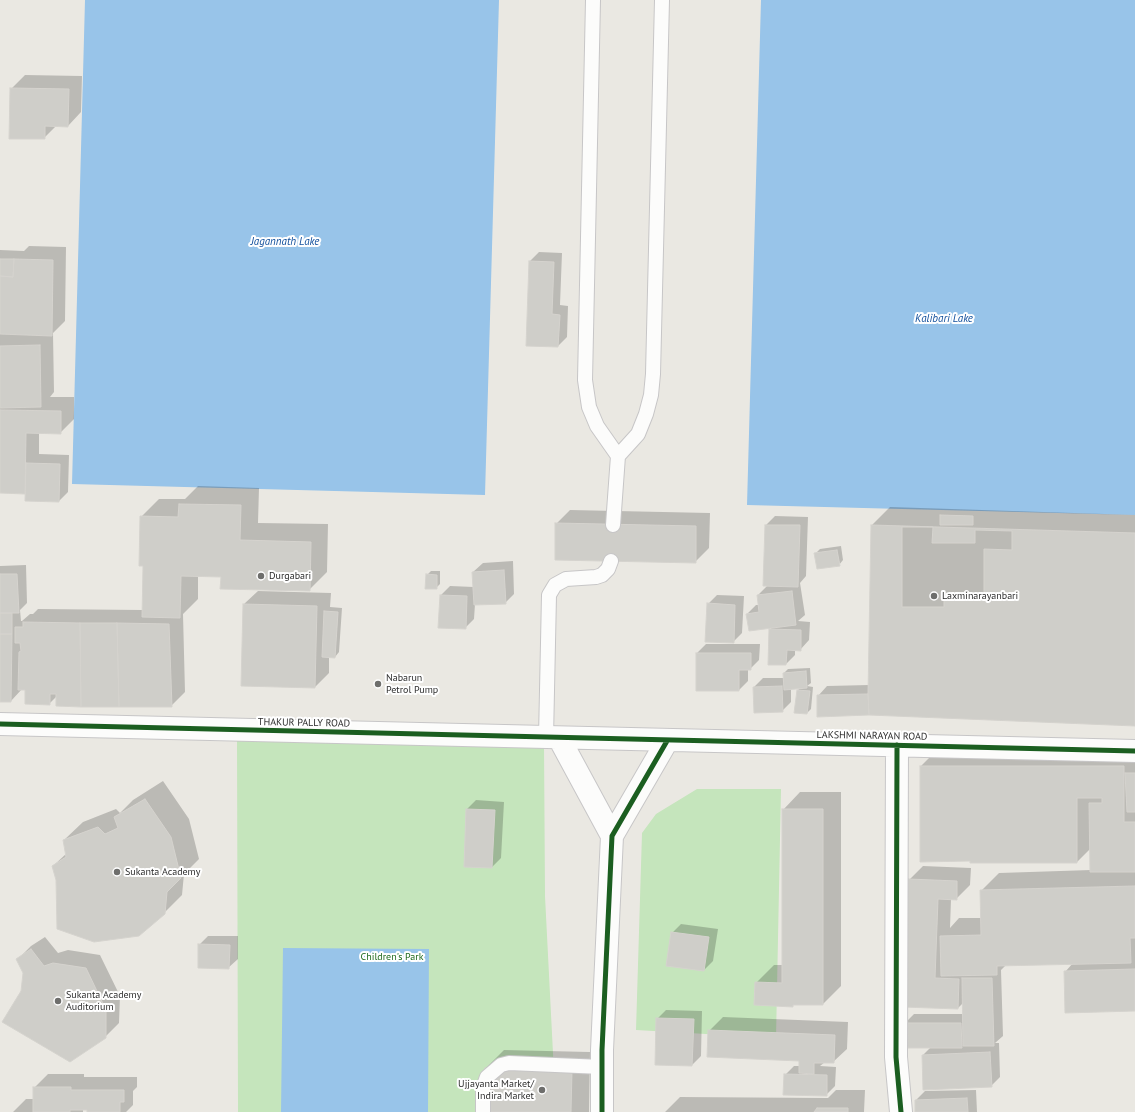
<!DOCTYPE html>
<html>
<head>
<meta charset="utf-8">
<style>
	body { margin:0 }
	canvas { display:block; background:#eae8e2 }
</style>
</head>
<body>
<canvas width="1135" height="1112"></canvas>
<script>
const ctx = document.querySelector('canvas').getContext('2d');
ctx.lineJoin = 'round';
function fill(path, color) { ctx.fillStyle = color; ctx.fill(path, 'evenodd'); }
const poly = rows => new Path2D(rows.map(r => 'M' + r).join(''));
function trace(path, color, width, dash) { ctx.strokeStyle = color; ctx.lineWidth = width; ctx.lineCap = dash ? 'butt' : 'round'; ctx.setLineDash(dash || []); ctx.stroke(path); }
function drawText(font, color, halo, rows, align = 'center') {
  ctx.font = font + ' "PT Sans",sans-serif'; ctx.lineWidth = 4; ctx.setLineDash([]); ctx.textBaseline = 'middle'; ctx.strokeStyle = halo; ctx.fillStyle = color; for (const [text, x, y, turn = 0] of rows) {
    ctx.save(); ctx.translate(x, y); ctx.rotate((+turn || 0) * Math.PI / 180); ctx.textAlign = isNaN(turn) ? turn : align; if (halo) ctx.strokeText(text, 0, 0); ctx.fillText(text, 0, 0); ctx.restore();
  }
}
const green = poly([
	[237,737,544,743,545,896,554,1073,497,1112,238,1112],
	[697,789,781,789,776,1038,636,1030,642,833,656,814]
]);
const water = poly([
	[85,0,499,0,485,495,72,484],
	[761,0,1135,0,1135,515,747,505],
	[283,948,429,949,428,1112,281,1112]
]);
const shadow = poly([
	[25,75,82,76,81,112,68,126,57,125,44,138,11,89],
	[29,246,66,247,65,321,53,333,54,392,50,397,74,397,74,419,60,433,39,432,39,454,69,455,68,492,59,501,26,491,25,493,0,492,0,250,24,251],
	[539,252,562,253,560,305,568,306,567,337,558,346,530,261],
	[198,486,259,488,258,523,328,524,327,572,309,590,222,576,198,576,198,599,183,614,185,692,171,706,57,696,49,704,26,689,22,689,11,701,0,701,0,566,26,565,27,603,20,610,21,621,22,621,30,614,33,614,38,609,143,610,144,565,141,517,159,499,185,499],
	[890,507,1135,515,1135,725,818,696,827,686,869,685,872,525],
	[570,510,710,513,709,548,695,562,556,524],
	[775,516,808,517,806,576,800,583,805,615,798,621,810,622,809,640,800,650,795,649,795,655,786,664,770,630,772,627,747,614,756,605,759,605,758,595,768,585,764,585,766,525],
	[841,546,843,560,839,565,816,553,820,549],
	[513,561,514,594,505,603,475,604,474,619,465,628,441,595,450,586,474,587,473,572,483,563],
	[431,571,440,571,440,584,436,588,427,575],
	[258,591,331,593,330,607,342,608,339,652,335,657,329,656,329,673,315,687,242,685,244,604],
	[717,595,744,596,742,633,733,642,708,604],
	[706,644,760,644,759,660,750,669,748,669,748,681,739,690,697,690,697,653],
	[810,668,811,683,807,686,813,687,811,709,807,713,795,712,798,690,800,688,791,688,791,702,782,711,754,687,763,678,784,678,784,673,788,669],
	[939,748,1135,748,1135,1010,1065,972,1073,963,1006,965,1001,970,1003,1036,995,1043,999,1043,1000,1077,991,1086,924,1088,923,1055,931,1047,905,1023,914,1014,964,1014,963,1003,958,1008,904,1006,909,880,923,866,971,868,970,885,956,899,951,899,950,928,959,918,981,918,981,891,999,873,1091,870,1091,848,1077,862,971,860,921,766],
	[163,781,189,819,199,859,184,874,182,895,164,913,57,880,53,866,67,853,64,840,83,822,116,809,120,813,133,800],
	[800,792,841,792,841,986,823,1004,756,983,774,965,783,965,783,810],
	[476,800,504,802,501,858,492,867,467,809],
	[681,924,718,929,713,961,704,970,672,933],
	[208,936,238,936,238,959,228,968,199,945],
	[45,937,58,953,68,950,100,955,120,996,119,1023,105,1037,22,992,24,973,18,959,31,946],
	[666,1010,702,1011,701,1056,692,1065,657,1019],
	[723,1017,848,1022,847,1049,833,1062,825,1062,820,1066,836,1067,835,1086,826,1095,785,1075,794,1066,800,1066,800,1060,709,1031],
	[504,1050,590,1052,589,1112,485,1112,486,1068],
	[48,1074,84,1074,84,1077,137,1077,137,1087,133,1091,133,1105,126,1112,88,1112,88,1109,83,1109,83,1112,13,1112,26,1099,34,1099,34,1088],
	[836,1090,865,1090,864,1112,665,1112,680,1097,828,1098],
	[976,1090,977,1112,916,1112,916,1100,925,1091]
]);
const building = poly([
	[10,88,69,89,68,127,45,126,45,139,9,139,10,88],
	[0,259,14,259,13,277,0,276,0,259],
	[14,259,53,260,52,336,0,334,0,276,13,277,14,259],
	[529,261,554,262,552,314,560,315,558,347,526,346,529,261],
	[40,345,41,407,0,408,0,346,40,345],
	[0,410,61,411,61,434,26,433,25,494,0,493,0,410],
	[26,463,60,464,59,502,25,501,26,463],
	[179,504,241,505,240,540,311,542,310,591,220,589,221,577,181,576,180,618,142,617,143,566,139,566,140,516,178,517,179,504],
	[940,515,973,516,973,525,940,525,940,515],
	[555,523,696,526,696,563,555,560,555,523],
	[765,525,800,525,798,587,763,586,765,525],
	[871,525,1135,533,1135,726,869,715,868,694,871,525],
	[902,527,933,527,932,543,975,543,975,530,1012,531,1012,550,984,549,984,595,944,594,944,607,902,607,902,527],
	[837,550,840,566,817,569,814,553,837,550],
	[504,570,506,604,474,605,472,572,504,570],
	[0,574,17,574,19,613,0,613,0,574],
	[426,574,437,575,437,589,425,589,426,574],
	[792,591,796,625,749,631,746,614,759,612,757,595,792,591],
	[440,595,467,596,466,629,438,628,440,595],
	[707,603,735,605,734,643,705,642,707,603],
	[243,604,317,606,315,688,241,686,243,604],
	[324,611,338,612,335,658,322,657,324,611],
	[0,613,12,613,12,634,0,634,0,613],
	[23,622,80,623,81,707,56,706,56,694,50,694,50,705,25,704,25,690,18,690,19,652,21,651,20,643,15,643,15,627,23,627,23,622],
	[80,623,117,623,119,707,81,707,80,623],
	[117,623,169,624,172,707,119,707,117,623],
	[769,629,801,630,801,651,787,650,786,665,768,665,769,629],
	[0,634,12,634,11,702,0,702,0,634],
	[696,653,751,653,751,670,739,670,739,691,696,691,696,653],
	[806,671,807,688,784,690,783,673,806,671],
	[782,686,783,712,754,713,753,687,782,686],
	[797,690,810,691,807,714,794,713,797,690],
	[868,694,869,715,817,717,817,695,868,694],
	[920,766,1124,766,1124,822,1135,822,1135,872,1090,872,1089,803,1102,803,1102,798,1077,798,1077,863,970,863,970,861,920,862,920,766],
	[1125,773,1135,773,1135,812,1127,812,1125,773],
	[145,799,171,837,181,878,167,892,165,914,139,936,94,942,57,929,56,880,52,866,66,857,63,840,98,827,105,834,118,828,114,817,145,799],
	[466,809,495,810,492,868,464,867,466,809],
	[782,809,823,809,823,1005,793,1005,793,1007,754,1005,755,982,782,983,782,809],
	[908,879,957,881,957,900,938,899,935,978,959,979,958,1009,903,1007,908,879],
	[1135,886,1135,938,1130,938,1131,963,997,966,997,975,941,976,940,936,981,935,980,890,1135,886],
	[671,932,709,937,704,971,666,966,671,932],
	[198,944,230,945,229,969,198,968,198,944],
	[31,949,44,966,53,963,86,968,106,1010,106,1038,70,1062,2,1022,21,991,23,973,16,959,31,949],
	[1135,969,1135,1011,1065,1013,1064,971,1135,969],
	[962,978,992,978,994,1046,963,1046,962,978],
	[656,1018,694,1019,692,1066,655,1065,656,1018],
	[904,1023,961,1023,962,1048,903,1048,904,1023],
	[708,1030,835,1035,834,1063,814,1063,814,1074,799,1073,799,1061,707,1057,708,1030],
	[990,1052,992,1087,923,1090,922,1055,990,1052],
	[485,1068,572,1069,571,1112,484,1112,485,1068],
	[784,1074,827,1075,827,1096,783,1095,784,1074],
	[33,1087,71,1087,71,1090,124,1090,124,1102,120,1102,120,1112,87,1112,87,1110,70,1110,70,1112,33,1112,33,1087],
	[967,1098,968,1112,915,1112,915,1100,967,1098],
	[817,1108,848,1108,848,1112,814,1112,817,1108]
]);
const lane = poly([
	[593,0,585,380,589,407,597,426,618,456],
	[613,525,618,456,638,434,646,414,651,395,653,374,662,0],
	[546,738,549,595,555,585,566,579,596,577,602,575,608,569,611,561],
	[483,1112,483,1088,487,1077,501,1065,509,1063,602,1067]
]);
const street = poly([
	[0,724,1135,751],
	[559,738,612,836],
	[897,745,896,1057,901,1112],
	[602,1112,602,1050,612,836,667,741]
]);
const cycleway = poly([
	[0,724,1135,751],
	[897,745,896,1057,901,1112],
	[602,1112,602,1050,612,836,667,741]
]);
const markers = [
	[261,576,4,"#6e6e6c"],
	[934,596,4,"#6e6e6c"],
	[378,684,4,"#6e6e6c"],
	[117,872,4,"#6e6e6c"],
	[58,1001,4,"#6e6e6c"],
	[542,1090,4,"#6e6e6c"]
];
const poiNames = [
	["Durgabari",269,576],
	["Laxminarayanbari",942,596],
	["Nabarun",386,678],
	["Petrol Pump",386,690],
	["Sukanta Academy",125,872],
	["Sukanta Academy",66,995],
	["Auditorium",66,1007],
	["Ujjayanta Market/",534,1084,"right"],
	["Indira Market",534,1096,"right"]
];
const streetNames = [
	["THAKUR PALLY ROAD",304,723,1],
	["LAKSHMI NARAYAN ROAD",872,736,1]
];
const parkNames = [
	["Children's Park",392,957]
];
const waterNames = [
	["Jagannath Lake",285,242],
	["Kalibari Lake",944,319]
];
fill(green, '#c5e5bc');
fill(water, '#98c4e9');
fill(shadow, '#0003');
fill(building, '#cfcec9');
trace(building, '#d5d3ce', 1);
trace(lane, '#c7c6c7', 16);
trace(street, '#c7c6c7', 24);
trace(lane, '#fcfcfb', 14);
trace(street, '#fcfcfb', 22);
trace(cycleway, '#1b5e20', 5);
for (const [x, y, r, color] of markers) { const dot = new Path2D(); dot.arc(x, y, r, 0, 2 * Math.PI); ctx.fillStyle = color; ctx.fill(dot); trace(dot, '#fff', 1.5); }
drawText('10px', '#2c2c2c', '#fff', poiNames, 'left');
drawText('10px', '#2c2c2c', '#fff', streetNames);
drawText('10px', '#1d691c', '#fff', parkNames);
drawText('italic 11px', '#114f9c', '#fff', waterNames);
</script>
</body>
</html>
